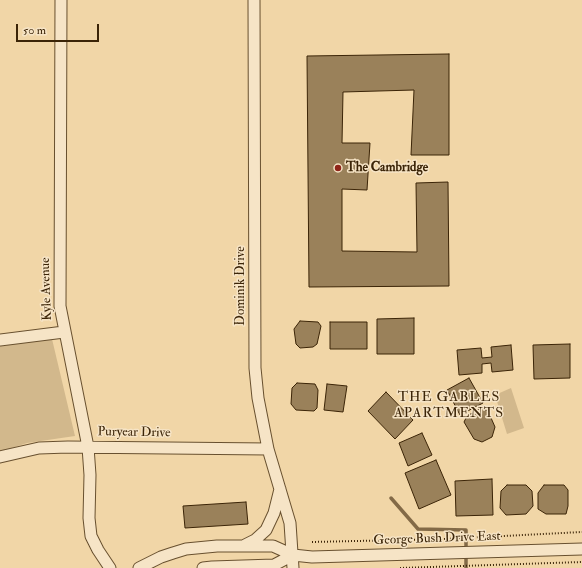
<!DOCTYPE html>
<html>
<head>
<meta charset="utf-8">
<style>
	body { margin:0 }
	#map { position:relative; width:582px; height:568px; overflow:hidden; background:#f1d6a7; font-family:"IM FELL Double Pica",serif }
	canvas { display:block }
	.scale { position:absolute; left:16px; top:24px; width:83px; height:18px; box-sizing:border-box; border:2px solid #3b2407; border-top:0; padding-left:5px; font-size:12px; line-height:14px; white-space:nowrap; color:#3b2407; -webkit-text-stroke:3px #f6e4c6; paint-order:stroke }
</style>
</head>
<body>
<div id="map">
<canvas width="582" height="568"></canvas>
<div class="scale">50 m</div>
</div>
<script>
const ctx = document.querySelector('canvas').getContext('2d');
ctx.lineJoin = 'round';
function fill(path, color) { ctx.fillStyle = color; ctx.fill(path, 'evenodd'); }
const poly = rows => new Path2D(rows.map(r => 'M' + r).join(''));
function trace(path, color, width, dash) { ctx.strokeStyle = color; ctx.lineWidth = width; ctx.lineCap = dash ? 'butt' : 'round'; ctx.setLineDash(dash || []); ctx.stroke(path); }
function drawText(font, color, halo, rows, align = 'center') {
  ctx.font = font + ' "IM FELL Double Pica",serif'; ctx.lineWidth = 3; ctx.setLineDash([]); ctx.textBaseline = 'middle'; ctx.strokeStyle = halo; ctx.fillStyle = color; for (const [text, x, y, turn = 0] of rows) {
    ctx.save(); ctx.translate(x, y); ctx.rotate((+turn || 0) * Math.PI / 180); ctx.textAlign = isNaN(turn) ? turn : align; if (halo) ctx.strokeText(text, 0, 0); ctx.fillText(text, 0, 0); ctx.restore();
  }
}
const green = poly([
	[52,339,75,436,27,443,0,452,0,346],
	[511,388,524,428,507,434,495,395]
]);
const stream = poly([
	[391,498,418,529,466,530,466,568]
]);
const building = poly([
	[449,54,449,155,411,155,414,90,343,92,342,143,370,143,367,190,342,189,342,251,417,252,416,183,448,182,449,286,309,287,307,56,449,54],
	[414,318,414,354,377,354,377,319,414,318],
	[300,321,318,322,321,326,317,344,313,347,300,348,296,344,294,329,300,321],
	[330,322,367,322,367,349,330,349,330,322],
	[570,344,570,378,534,379,533,345,570,344],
	[511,345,513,370,492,372,491,363,482,364,482,373,459,375,457,350,481,348,482,358,492,357,491,347,511,345],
	[469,378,483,403,460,415,447,390,469,378],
	[297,383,315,384,318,390,317,408,314,411,296,410,291,404,292,388,297,383],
	[327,384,347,386,343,412,324,410,327,384],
	[386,392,413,420,395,439,368,411,386,392],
	[481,408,488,411,495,427,492,437,482,442,474,439,464,422,467,416,481,408],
	[422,433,432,455,408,466,399,443,422,433],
	[436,460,451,495,419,509,405,473,436,460],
	[492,479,493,515,456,516,455,481,492,479],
	[507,485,526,485,532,491,533,506,526,514,506,515,500,508,501,491,507,485],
	[544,485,564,485,568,490,568,506,566,514,546,514,538,509,538,493,544,485],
	[246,502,248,524,185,528,183,506,246,502]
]);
const path = poly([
	[312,542,445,539,582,532],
	[400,568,582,562]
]);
const minor = poly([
	[61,0,60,306,88,447,90,475,89,518,91,536,98,550,110,568],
	[254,0,255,368,258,398,268,449,290,523,293,568],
	[0,340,64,332],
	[0,457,39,448,68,447,268,449],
	[245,545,255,540,266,530,274,513,280,489],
	[139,568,161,557,173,553,186,549,217,546,273,546,293,555,312,557,582,549],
	[203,568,212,567,274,565,293,555]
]);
const markers = [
	[338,168,4,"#8f2418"]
];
const poiNames = [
	["The Cambridge",346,168]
];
const streetNames = [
	["Dominik Drive",241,286,-90],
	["Kyle Avenue",47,289,-92],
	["Puryear Drive",134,433,1],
	["George Bush Drive East",437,539,-2]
];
const neighbourhoodNames = [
	["THE GABLES",449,398],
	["APARTMENTS",449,414]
];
fill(green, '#d2b88c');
trace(stream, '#836a47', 3.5);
fill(building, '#9a815a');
trace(building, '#3b2407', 1);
trace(minor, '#68502f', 13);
trace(path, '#3b2407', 2, [1, 2]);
trace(minor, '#f6e4c6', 11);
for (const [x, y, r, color] of markers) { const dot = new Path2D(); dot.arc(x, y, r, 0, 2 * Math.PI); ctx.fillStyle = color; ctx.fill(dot); trace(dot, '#f6e4c6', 1.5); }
drawText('bold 13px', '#3b2407', '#f6e4c6', poiNames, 'left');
drawText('13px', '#3b2407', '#f6e4c6', streetNames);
ctx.letterSpacing = '1px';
drawText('14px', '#3b2407', '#f6e4c6', neighbourhoodNames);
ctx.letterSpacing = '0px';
</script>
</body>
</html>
